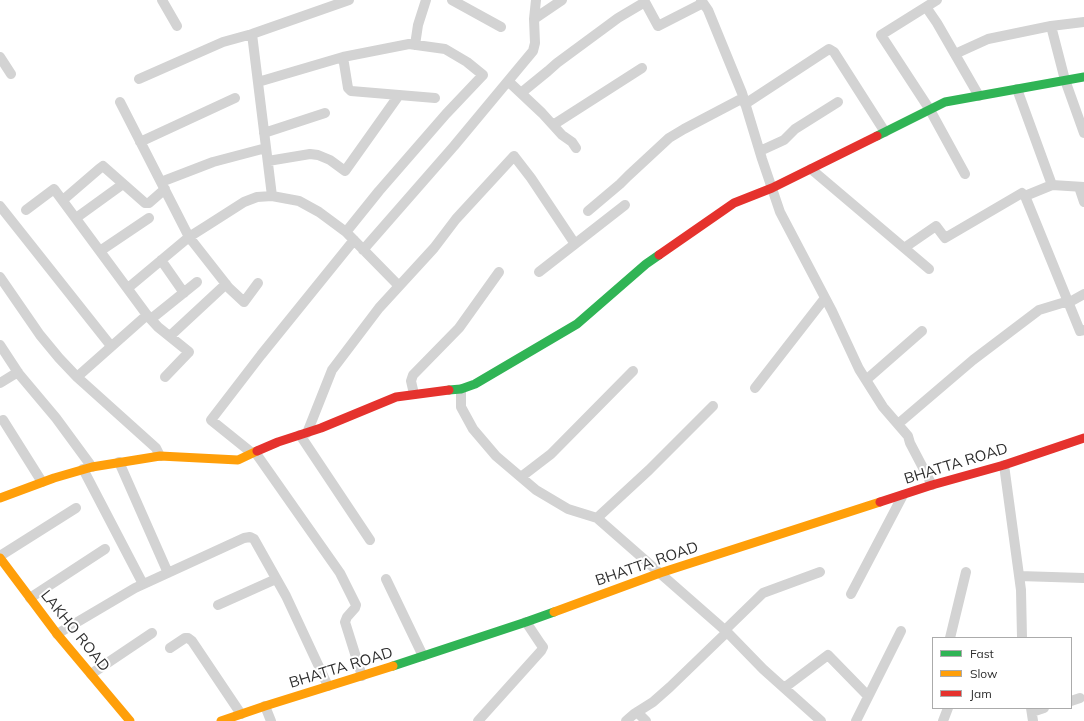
<!DOCTYPE html>
<html>
<head>
<meta charset="utf-8">
<style>
	body { margin:0 }
	#map { position:relative; width:1084px; height:721px; overflow:hidden; background:#fff; font-family:Mulish,sans-serif }
	canvas { display:block }
	.legend { position:absolute; left:932px; top:637px; width:140px; height:72px; box-sizing:border-box; background:#fff; border:1px solid #ababab; margin:0; padding:5px 7px; list-style:none; font-size:12px; color:#2e2e2e }
	.legend li { display:flex; align-items:center; gap:8px; height:20px }
	.legend b { width:20px; border:1px solid #ababab }
</style>
</head>
<body>
<div id="map">
<canvas width="1084" height="721"></canvas>
<ul class="legend">
<li><b style="height:5px;background:#30b455"></b>Fast</li>
<li><b style="height:5px;background:#ff9f0a"></b>Slow</li>
<li><b style="height:5px;background:#e5322d"></b>Jam</li>
</ul>
</div>
<script>
const ctx = document.querySelector('canvas').getContext('2d');
ctx.lineJoin = 'round';
const poly = rows => new Path2D(rows.map(r => 'M' + r).join(''));
function trace(path, color, width, dash) { ctx.strokeStyle = color; ctx.lineWidth = width; ctx.lineCap = dash ? 'butt' : 'round'; ctx.setLineDash(dash || []); ctx.stroke(path); }
function drawText(font, color, halo, rows, align = 'center') {
  ctx.font = font + ' Mulish,sans-serif'; ctx.lineWidth = 4; ctx.setLineDash([]); ctx.textBaseline = 'middle'; ctx.strokeStyle = halo; ctx.fillStyle = color; for (const [text, x, y, turn = 0] of rows) {
    ctx.save(); ctx.translate(x, y); ctx.rotate((+turn || 0) * Math.PI / 180); ctx.textAlign = isNaN(turn) ? turn : align; if (halo) ctx.strokeText(text, 0, 0); ctx.fillText(text, 0, 0); ctx.restore();
  }
}
const street = poly([
	[162,0,177,26],
	[452,0,501,27],
	[701,0,708,10,742,93,762,159,780,212,832,311,859,369,883,407,908,436,910,443,932,485],
	[937,0,881,35,930,110,965,174],
	[926,7,937,23,979,96],
	[534,19,562,0],
	[1051,26,1065,80,1084,133],
	[252,34,272,196],
	[415,45,418,25,426,0],
	[955,54,988,39,1051,26,1084,22],
	[0,57,11,74],
	[343,57,348,88,351,91,435,98],
	[139,79,223,42,252,34,349,0],
	[508,81,542,113,562,135,572,142,576,148],
	[258,82,343,57,409,44,445,49,467,62,483,75,446,114,379,191,346,232],
	[1017,89,1052,185],
	[521,93,548,71,557,63,618,18,645,2,658,26,703,3],
	[120,102,189,237,229,288,244,302,258,283],
	[745,104,829,49,834,52,885,132],
	[553,125,642,68],
	[264,133,325,113],
	[140,142,235,98],
	[760,151,784,140,795,129,838,102],
	[268,161,310,154,318,155,330,160,345,171,399,95],
	[811,169,929,269],
	[161,182,213,162,266,148],
	[1079,187,1084,202],
	[1025,196,1080,331,1084,330],
	[63,200,99,169,103,166,145,203,149,203,165,189],
	[0,206,111,346],
	[26,210,54,189,147,315,158,327,189,352,165,377],
	[588,211,620,184,628,176,669,138,684,129,743,98],
	[76,218,123,184],
	[904,248,936,226,945,238,1022,193,1025,196,1052,185,1084,187],
	[363,250,454,146,533,51,535,43,534,19,536,0],
	[100,251,149,218],
	[161,260,184,293],
	[539,272,625,205],
	[0,277,40,335,59,358,77,377,156,448,160,456],
	[128,288,189,237,208,225,244,202,257,197,272,196,299,201,319,212,346,232,399,286],
	[151,319,197,282],
	[170,336,226,284],
	[0,345,19,374,56,418,92,467],
	[77,377,147,315],
	[866,380,922,331],
	[0,383,18,372],
	[755,388,825,298],
	[461,389,461,407,473,429,496,456,536,490,568,509,597,518,727,632,763,669,821,721],
	[414,394,411,381,413,375,459,328,499,272],
	[3,420,42,482],
	[898,424,973,360,1039,310,1062,303,1068,303,1084,294],
	[307,433,332,370,379,308,434,248,456,219,514,156,531,178,575,244],
	[300,435,370,540],
	[255,452,340,573,356,605,355,608,347,617,345,622,362,676],
	[252,453,211,420,261,355,354,240],
	[119,462,168,573],
	[1004,465,1021,590,1022,638],
	[83,469,143,584],
	[521,477,551,454,633,371],
	[597,518,649,470,713,406],
	[0,556,76,508],
	[1019,576,1084,578],
	[386,579,423,656],
	[851,594,903,495],
	[30,598,105,549],
	[218,605,276,579],
	[725,630,763,593,820,572],
	[57,634,135,588,244,538,250,537,254,539,286,596,328,686],
	[950,638,966,572],
	[170,648,185,638,188,638,192,641,241,714],
	[91,674,152,633],
	[784,688,828,655,868,696],
	[1071,701,1080,698],
	[265,706,271,721],
	[1031,708,1033,721],
	[637,712,646,721],
	[1032,712,1044,708],
	[478,721,541,651,543,647,540,643,526,622],
	[626,721,634,714,653,702,670,687,727,632],
	[856,721,901,631],
	[943,721,948,708]
]);
const fast = poly([
	[877,136,945,102,1084,77],
	[449,390,461,389,475,384,577,324,646,264,659,255],
	[393,666,526,622,554,612]
]);
const slow = poly([
	[0,498,54,478,92,467,160,456,238,460,257,451],
	[0,558,57,634,130,721],
	[554,612,660,573,880,502],
	[221,721,265,706,393,666]
]);
const jam = poly([
	[659,255,734,203,772,188,877,136],
	[257,451,278,442,321,428,396,397,449,390],
	[880,502,932,485,1004,465,1084,438]
]);
const streetNames = [
	["BHATTA ROAD",956,464,-17],
	["BHATTA ROAD",647,564,-19],
	["LAKHO ROAD",75,631,51],
	["BHATTA ROAD",341,668,-17]
];
trace(street, '#d3d3d3', 10);
trace(fast, '#30b455', 9);
trace(slow, '#ff9f0a', 9);
trace(jam, '#e5322d', 9);
drawText('15px', '#2e2e2e', '#fff', streetNames);
</script>
</body>
</html>
